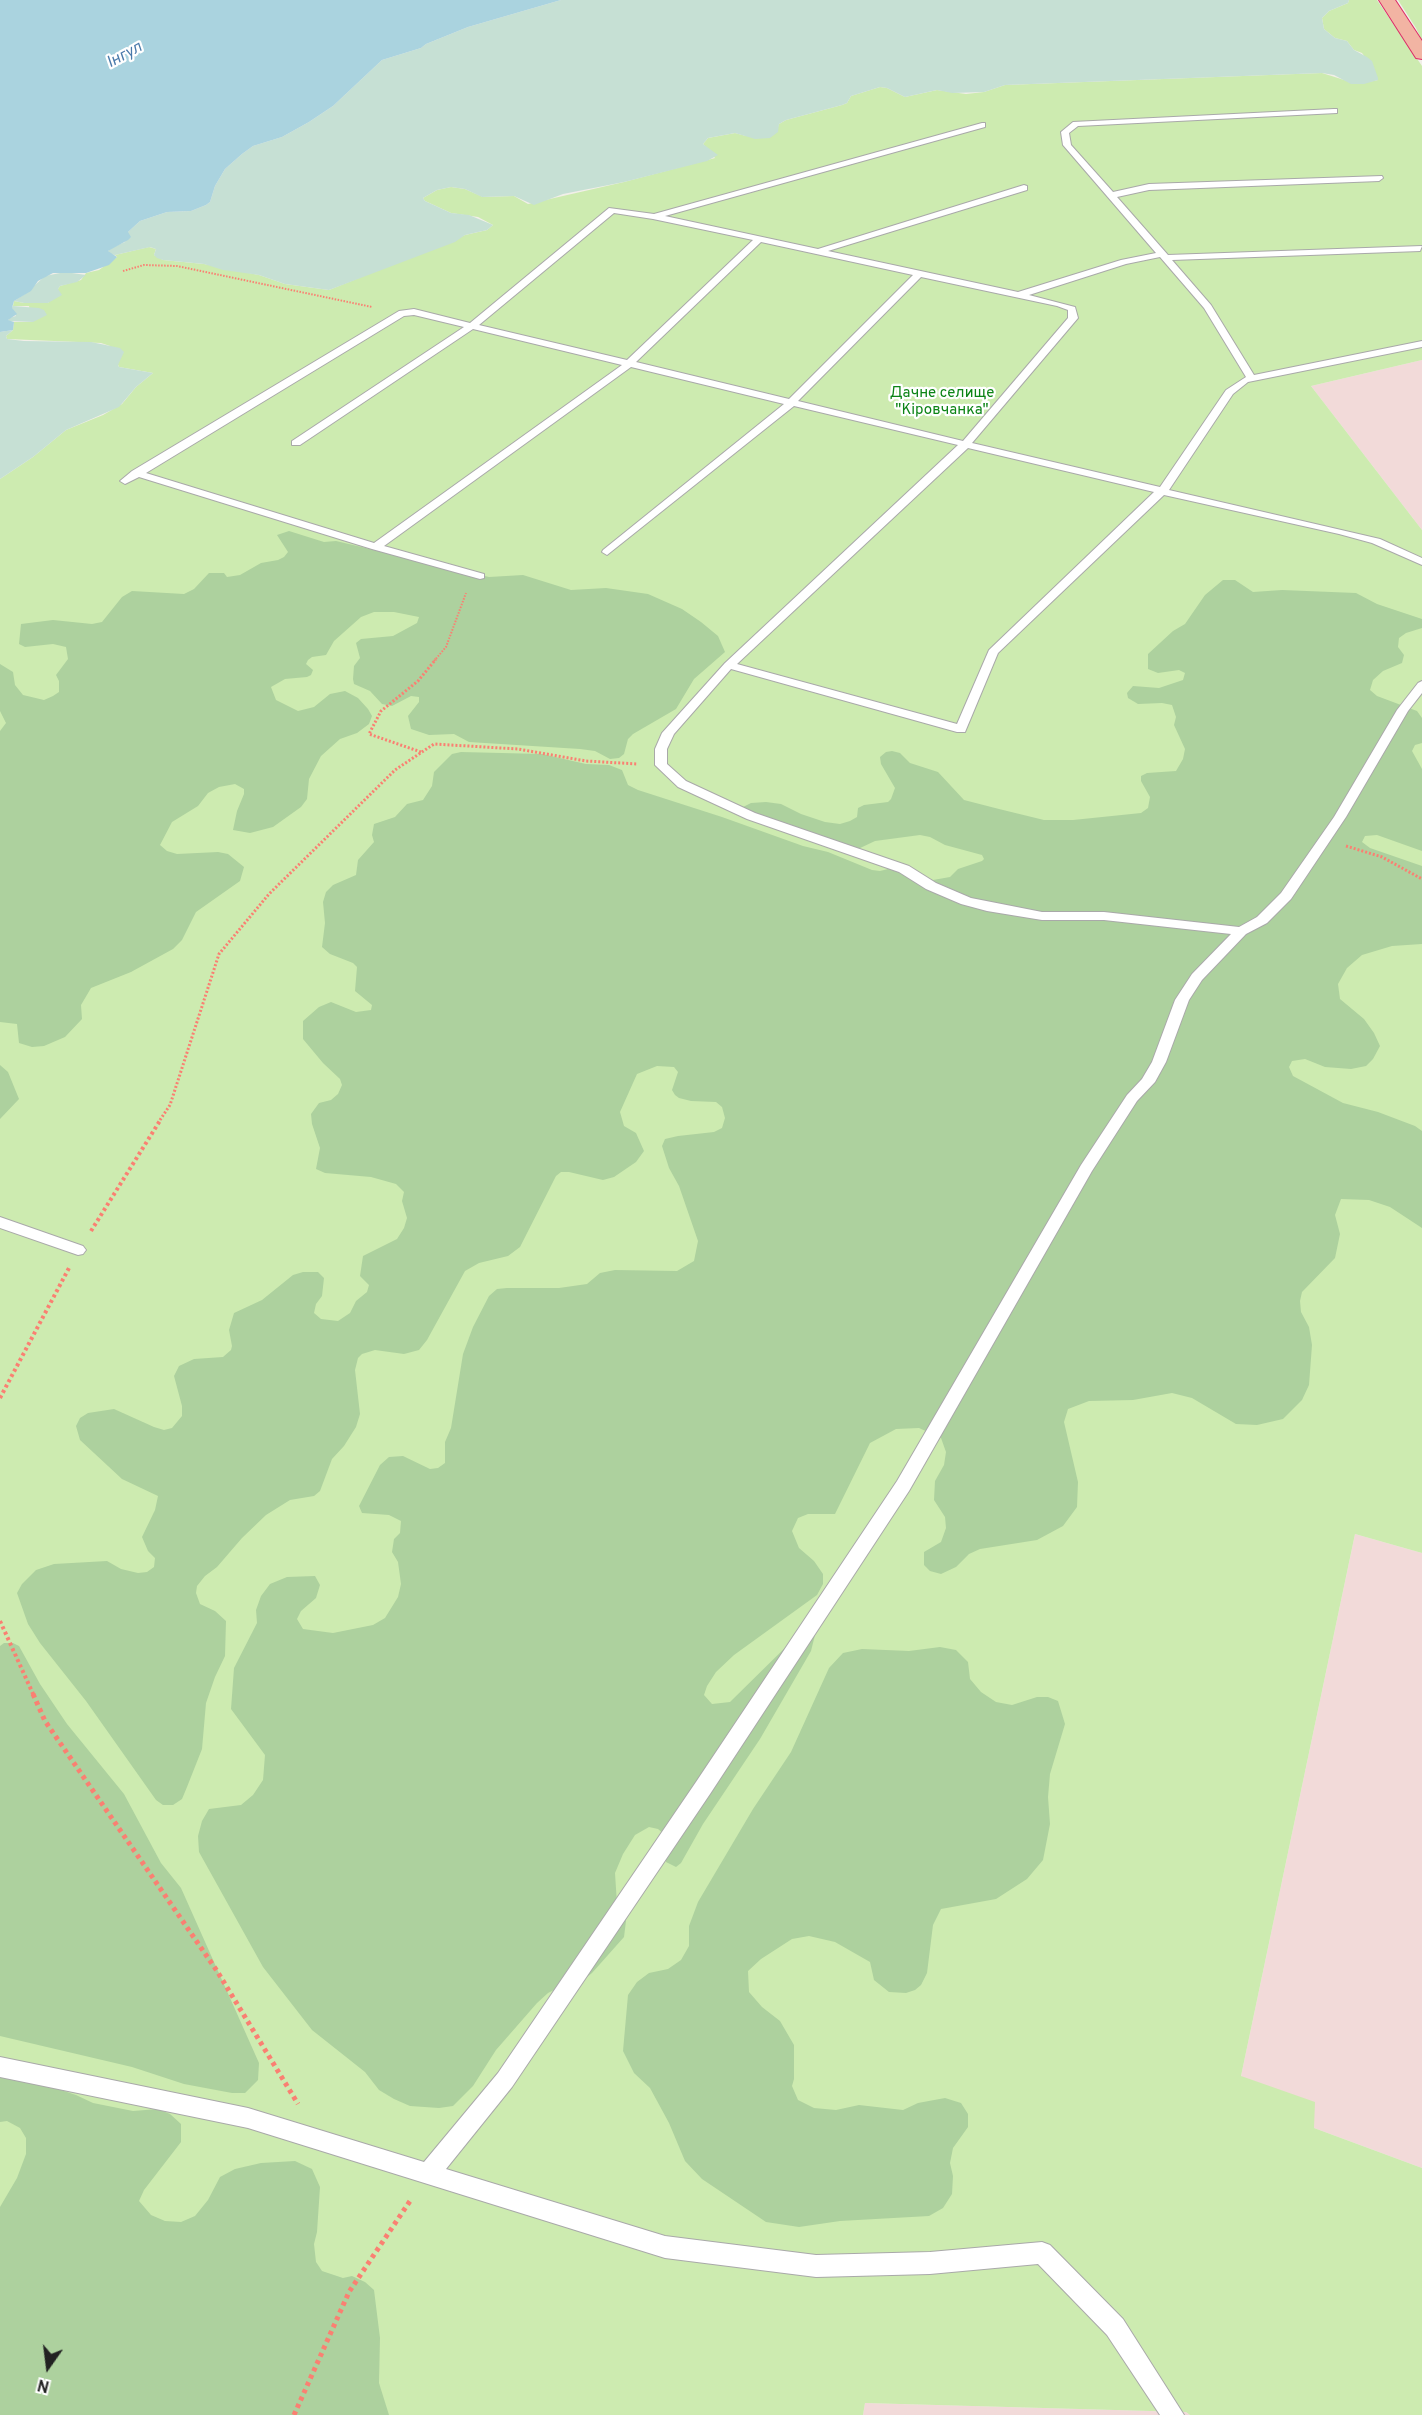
<!DOCTYPE html>
<html>
<head>
<meta charset="utf-8">
<style>
	body { margin:0 }
	#map { position:relative; width:1422px; height:2415px; overflow:hidden; background:#f2efe9; font-family:Overpass,sans-serif }
	canvas { display:block }
	.north { position:absolute; left:18px; top:2337px; width:60px; height:60px; -webkit-text-stroke:4px #fff; paint-order:stroke; rotate:194deg; font-size:16px; font-weight:700; line-height:24px; text-align:center; color:#222 }
	.north::after { content:''; display:block; margin:auto; width:21px; height:27px; background:#222; clip-path:polygon(50% 0,100% 100%,50% 72%,0 100%) }
</style>
</head>
<body>
<div id="map">
<canvas width="1422" height="2415"></canvas>
<div class="north">N</div>
</div>
<script>
const ctx = document.querySelector('canvas').getContext('2d');
ctx.lineJoin = 'round';
function fill(path, color) { ctx.fillStyle = color; ctx.fill(path, 'evenodd'); }
const poly = rows => new Path2D(rows.map(r => 'M' + r).join(''));
function trace(path, color, width, dash) { ctx.strokeStyle = color; ctx.lineWidth = width; ctx.lineCap = dash ? 'butt' : 'round'; ctx.setLineDash(dash || []); ctx.stroke(path); }
function drawText(font, color, halo, rows, align = 'center') {
  ctx.font = font + ' Overpass,sans-serif'; ctx.lineWidth = 4.5; ctx.setLineDash([]); ctx.textBaseline = 'middle'; ctx.strokeStyle = halo; ctx.fillStyle = color; for (const [text, x, y, turn = 0] of rows) {
    ctx.save(); ctx.translate(x, y); ctx.rotate((+turn || 0) * Math.PI / 180); ctx.textAlign = isNaN(turn) ? turn : align; if (halo) ctx.strokeText(text, 0, 0); ctx.fillText(text, 0, 0); ctx.restore();
  }
}
const commercial = poly([
	[1422,360,1422,530,1311,386],
	[1355,1534,1422,1553,1422,2168,1314,2128,1241,2076],
	[865,2403,1186,2412,1190,2415,863,2415]
]);
const grass = poly([
	[1349,0,1377,0,1422,66,1422,360,1311,386,1422,530,1422,1553,1355,1534,1241,2076,1315,2102,1314,2128,1422,2168,1422,2415,1190,2415,1186,2412,865,2403,863,2415,0,2415,0,479,33,457,66,430,103,415,122,404,136,387,153,373,119,367,110,346,101,343,7,339,6,336,13,330,14,322,33,322,29,306,13,306,14,301,24,303,48,303,60,286,81,280,86,273,99,270,117,257,115,255,149,247,156,249,154,255,163,260,204,264,259,275,285,284,329,290,465,235,487,230,493,225,478,217,451,213,425,201,423,198,437,190,451,187,465,189,483,197,514,196,528,204,624,182,715,158,703,144,708,138,735,133,746,136,778,127,779,124,786,120,842,105,847,103,851,96,880,87,887,88,905,97,937,90,966,94,984,92,1005,85,1322,73,1357,84,1378,80,1371,65,1362,53,1354,50,1347,41,1335,38,1324,29,1322,18,1329,11,1348,3],
	[1398,0,1422,0,1422,41,1416,28]
]);
const forest = poly([
	[289,531,324,542,336,541,489,577,523,575,571,590,606,588,648,594,682,609,701,622,718,636,725,652,694,679,676,709,633,734,628,739,624,754,619,758,610,759,595,751,580,749,469,742,454,734,429,735,411,729,408,716,419,702,419,697,411,696,392,706,382,704,370,691,354,684,353,679,354,666,360,658,356,643,361,639,393,636,417,623,419,617,394,612,374,612,361,617,334,641,326,655,312,657,308,660,306,664,313,670,311,675,307,677,285,679,271,687,276,700,298,711,314,707,330,694,345,691,358,698,368,709,372,716,369,724,357,733,340,739,321,756,309,779,307,799,301,807,273,827,250,833,233,830,237,811,244,794,244,789,235,784,219,787,208,793,198,806,172,822,160,845,167,851,177,854,218,852,228,854,244,867,240,881,196,912,182,940,173,949,131,972,91,988,81,1005,82,1019,65,1037,44,1046,32,1047,19,1043,17,1024,0,1022,0,731,6,723,0,711,0,664,13,672,15,685,23,695,44,700,53,696,59,692,59,681,56,675,68,659,66,647,53,644,25,647,19,644,21,624,53,620,92,624,102,622,122,597,132,591,184,594,194,589,209,573,224,573,227,577,240,575,261,563,278,560,284,557,288,552,277,535],
	[1223,580,1235,580,1253,592,1282,590,1356,593,1377,604,1422,619,1422,628,1406,633,1399,638,1398,647,1404,655,1402,663,1383,671,1373,680,1370,690,1377,696,1417,711,1422,718,1422,743,1415,745,1412,751,1422,769,1422,851,1377,835,1365,836,1362,842,1370,848,1422,866,1422,944,1392,946,1362,955,1347,968,1338,984,1340,999,1364,1019,1374,1033,1380,1046,1373,1059,1366,1066,1351,1069,1325,1067,1305,1059,1292,1061,1289,1067,1293,1076,1343,1103,1378,1112,1415,1126,1422,1131,1422,1228,1390,1207,1369,1200,1341,1199,1335,1215,1340,1234,1335,1258,1302,1292,1300,1301,1301,1312,1309,1327,1312,1345,1309,1385,1302,1400,1283,1419,1257,1425,1236,1424,1192,1398,1172,1393,1133,1400,1089,1401,1068,1409,1064,1422,1078,1482,1077,1507,1063,1526,1037,1540,980,1549,969,1554,956,1567,941,1574,930,1571,924,1565,924,1552,941,1542,946,1528,945,1517,934,1500,935,1481,944,1465,946,1452,941,1438,919,1428,896,1429,870,1443,835,1514,808,1514,798,1518,792,1531,799,1548,814,1561,823,1574,823,1584,817,1595,734,1655,716,1672,707,1686,704,1695,712,1704,730,1702,795,1638,815,1635,811,1651,760,1739,703,1824,681,1863,676,1867,666,1862,664,1834,658,1829,649,1827,635,1835,623,1854,615,1873,617,1904,626,1921,624,1937,592,1973,577,1985,562,1986,548,1993,537,2003,496,2050,473,2086,453,2106,439,2108,410,2106,394,2099,379,2090,365,2072,312,2030,263,1967,199,1852,198,1836,202,1821,209,1809,241,1805,253,1795,263,1780,265,1755,231,1709,234,1668,257,1623,256,1610,261,1596,270,1584,287,1577,315,1576,320,1585,316,1598,301,1611,297,1619,303,1629,333,1633,373,1625,385,1618,398,1597,401,1584,398,1562,392,1552,394,1539,400,1533,401,1521,389,1515,362,1513,359,1506,380,1465,389,1457,403,1456,430,1469,438,1468,445,1463,445,1442,451,1428,463,1354,473,1327,489,1296,497,1289,507,1288,559,1288,587,1284,600,1273,615,1270,677,1271,694,1261,698,1241,679,1186,669,1168,662,1146,665,1139,678,1136,714,1132,722,1128,725,1118,722,1107,716,1102,691,1101,679,1098,675,1095,672,1090,678,1072,674,1067,657,1066,637,1074,620,1112,624,1126,636,1133,644,1151,636,1162,614,1177,603,1180,569,1172,561,1172,556,1176,520,1247,508,1256,479,1263,465,1271,427,1340,419,1350,404,1354,375,1350,362,1354,358,1358,355,1370,360,1414,356,1427,344,1446,332,1459,320,1491,314,1496,290,1500,266,1515,242,1538,217,1567,205,1576,197,1586,196,1593,200,1604,215,1611,226,1621,225,1656,215,1677,206,1703,202,1749,187,1787,182,1799,173,1805,163,1805,156,1800,86,1701,40,1643,28,1624,17,1593,22,1584,36,1570,54,1564,107,1561,121,1569,138,1573,147,1572,154,1567,155,1558,148,1551,142,1537,155,1510,158,1496,122,1479,80,1440,76,1426,80,1418,88,1413,114,1409,154,1427,164,1430,172,1428,182,1416,182,1406,174,1376,179,1366,194,1359,223,1357,231,1350,232,1346,229,1330,234,1313,262,1300,293,1275,303,1272,318,1272,324,1278,322,1296,316,1304,314,1313,321,1319,338,1321,350,1313,356,1301,367,1292,369,1285,360,1276,363,1256,397,1239,404,1228,407,1218,402,1201,404,1192,396,1184,371,1177,325,1173,316,1169,320,1148,312,1124,311,1114,319,1103,331,1100,338,1094,342,1085,340,1079,323,1063,303,1039,303,1021,319,1007,331,1002,356,1012,371,1010,372,1005,355,991,357,967,353,963,330,954,322,947,325,923,323,902,326,892,333,885,356,875,358,860,374,842,372,835,374,824,395,817,407,804,423,800,432,786,434,772,452,754,461,752,542,754,586,764,609,765,622,770,628,785,638,790,722,817,803,846,828,852,872,870,880,871,900,866,933,880,950,877,958,869,982,861,984,859,982,855,945,845,930,837,920,835,875,841,858,849,849,848,741,808,751,803,766,802,781,804,801,814,825,822,840,824,850,821,857,817,858,808,864,805,888,802,891,799,895,788,881,764,880,757,886,752,892,751,900,753,910,763,938,772,964,800,999,809,1044,820,1073,820,1141,813,1148,808,1150,797,1141,781,1141,776,1147,773,1176,771,1183,759,1185,749,1174,725,1176,717,1172,705,1162,703,1138,704,1128,698,1127,693,1133,686,1159,688,1183,680,1185,673,1179,670,1158,673,1148,669,1148,654,1173,631,1185,624,1205,595],
	[0,1065,8,1072,19,1099,0,1119],
	[4,1643,13,1643,19,1646,40,1684,67,1724,124,1794,161,1863,181,1888,259,2063,258,2080,245,2093,232,2093,184,2084,132,2067,0,2036,0,1646],
	[940,1647,956,1650,968,1662,970,1679,981,1692,996,1702,1012,1705,1037,1697,1048,1697,1058,1701,1065,1724,1050,1774,1048,1797,1050,1824,1043,1860,1027,1879,996,1899,941,1909,933,1925,927,1973,921,1985,915,1990,906,1993,889,1992,874,1980,870,1962,835,1942,809,1936,792,1939,761,1959,748,1971,749,1992,762,2007,780,2021,794,2045,794,2079,792,2086,798,2100,814,2108,836,2110,859,2105,903,2110,918,2103,945,2098,961,2103,968,2114,968,2127,953,2148,950,2163,953,2176,952,2194,943,2208,929,2216,840,2221,799,2227,766,2222,702,2179,685,2161,669,2123,650,2088,634,2073,623,2051,628,1995,637,1982,649,1973,668,1969,681,1960,689,1946,689,1926,698,1902,753,1809,791,1752,829,1668,843,1653,862,1649,909,1651],
	[0,2070,76,2095,93,2103,133,2111,158,2109,170,2114,181,2124,181,2142,144,2190,139,2201,151,2215,165,2221,181,2222,195,2216,208,2200,220,2177,235,2169,261,2163,295,2161,312,2169,320,2187,317,2232,314,2244,316,2262,322,2271,343,2278,352,2276,365,2282,374,2290,380,2338,379,2383,389,2415,0,2415,0,2207,17,2178,26,2154,26,2138,20,2128,7,2121,0,2122]
]);
const wetland = poly([
	[561,0,1349,0,1348,3,1329,11,1322,18,1324,29,1335,38,1347,41,1354,50,1367,57,1372,61,1378,78,1378,80,1364,84,1351,84,1334,75,1322,73,1005,85,984,92,952,93,937,90,905,97,887,88,880,87,851,96,847,103,842,105,786,120,779,124,778,132,770,138,755,139,735,133,708,138,703,144,718,155,707,161,624,182,563,194,534,205,514,196,482,197,465,189,451,187,437,190,423,198,425,201,451,213,469,215,493,225,487,230,465,235,455,242,329,290,285,284,259,275,223,270,204,264,163,260,157,258,154,255,156,249,150,247,115,255,109,254,108,251,113,247,125,242,128,232,140,221,167,212,191,211,206,205,210,202,215,186,225,169,242,154,253,146,282,137,309,122,333,106,382,60,421,48,426,44,468,27],
	[65,272,86,275,77,282,60,286,58,289,62,295,48,303,24,303,14,301,25,294,45,276],
	[13,306,39,308,44,310,47,315,33,322,8,321,9,318,16,316,11,308],
	[13,330,6,336,7,339,24,341,91,342,120,348,124,352,118,365,119,367,153,373,136,387,119,407,66,430,33,457,0,479,0,332]
]);
const water = poly([
	[0,0,561,0,468,27,426,44,421,48,382,60,333,106,309,122,282,137,253,146,242,154,225,169,215,186,210,202,206,205,191,211,167,212,140,221,128,232,131,237,128,240,108,251,117,257,109,265,86,273,53,273,38,281,31,291,14,301,12,308,17,314,8,320,14,322,13,330,0,332]
]);
const pathFar3 = poly([
	[123,271,144,265,177,266,372,307],
	[434,661,446,647,466,593]
]);
const pathFar2 = poly([
	[421,752,369,734,381,711,418,681,436,659],
	[1346,846,1382,857,1422,879],
	[160,1120,170,1105,219,954,269,894,395,770,434,744,518,749,586,761,638,764]
]);
const pathFar1 = poly([
	[91,1231,161,1119],
	[0,1398,69,1268],
	[0,1621,34,1696]
]);
const path = poly([
	[33,1694,45,1721,217,1971,298,2104],
	[294,2415,349,2292,412,2198]
]);
const service = poly([
	[1334,109,1337,109,1337,113,1078,126,1069,133,1071,145,1113,192,1149,184,1382,176,1383,178,1379,181,1149,190,1117,197,1168,255,1422,246,1420,251,1172,260,1211,305,1254,375,1422,341,1422,347,1248,382,1233,394,1169,490,1380,539,1422,558,1422,565,1372,543,1339,534,1164,495,998,653,965,732,957,732,731,669,674,734,667,749,667,764,686,781,755,813,909,866,936,883,971,898,1042,912,1104,912,1239,927,1257,917,1281,893,1334,817,1397,710,1418,683,1422,681,1422,693,1408,711,1346,817,1291,899,1267,923,1246,934,1202,980,1189,1000,1166,1062,1155,1082,1137,1101,1092,1171,909,1491,710,1794,512,2087,446,2169,665,2236,816,2255,930,2252,1042,2242,1050,2245,1123,2319,1184,2415,1160,2415,1107,2335,1038,2264,930,2274,816,2277,665,2258,248,2128,0,2077,0,2057,248,2108,424,2162,498,2073,696,1782,897,1481,1081,1165,1127,1095,1142,1079,1152,1062,1175,1000,1192,974,1231,934,1104,920,1042,920,987,911,961,904,926,889,899,872,747,819,678,787,655,765,655,749,662,733,725,663,958,445,794,406,607,555,602,552,603,550,784,404,631,367,384,546,484,574,484,578,480,579,372,549,139,477,125,484,120,481,132,471,399,311,414,309,470,323,609,208,654,214,982,123,985,123,985,127,665,216,818,249,1024,185,1027,186,1027,190,828,251,1018,292,1121,260,1156,253,1063,145,1061,132,1073,122,1334,109],
	[614,213,653,219,753,240,627,360,479,325,614,213],
	[761,242,913,275,789,399,636,362,761,242],
	[1160,257,1204,308,1246,377,1226,390,1160,487,972,443,1078,318,1075,307,1029,295,1126,264,1160,257],
	[921,277,1057,306,1068,310,1068,318,963,441,798,401,921,277],
	[414,315,464,327,292,441,292,445,300,445,473,329,622,365,374,543,146,473,404,316,414,315],
	[968,448,1154,492,989,650,957,724,737,664,968,448],
	[0,1217,83,1246,86,1250,83,1254,78,1255,0,1228,0,1217]
]);
const trunk = poly([
	[1379,0,1395,0,1422,41,1422,59,1416,58,1379,0]
]);
const farParknames = [
	["Дачне селище",942,394],
	["\"Кіровчанка\"",942,411]
];
const farWaternames = [
	["Інгул",125,56,-29]
];
fill(commercial, '#f2dad9');
fill(grass, '#cdebb0');
fill(forest, '#add19e');
fill(wetland, '#c6e0d4');
fill(water, '#aad3df');
trace(service, '#a9a9a9', 2);
trace(trunk, '#dc2a67', 2);
trace(pathFar3, '#fa8072', 2, [1.5, 1.5]);
trace(pathFar2, '#fa8072', 3, [2, 2]);
trace(pathFar1, '#fa8072', 4, [3, 3]);
trace(path, '#fa8072', 5, [4, 4]);
fill(service, '#fff');
fill(trunk, '#f2b4a3');
drawText('15px', '#0c8416', '#fff', farParknames);
drawText('italic 16px', '#4a7aab', '#fff', farWaternames);
</script>
</body>
</html>
